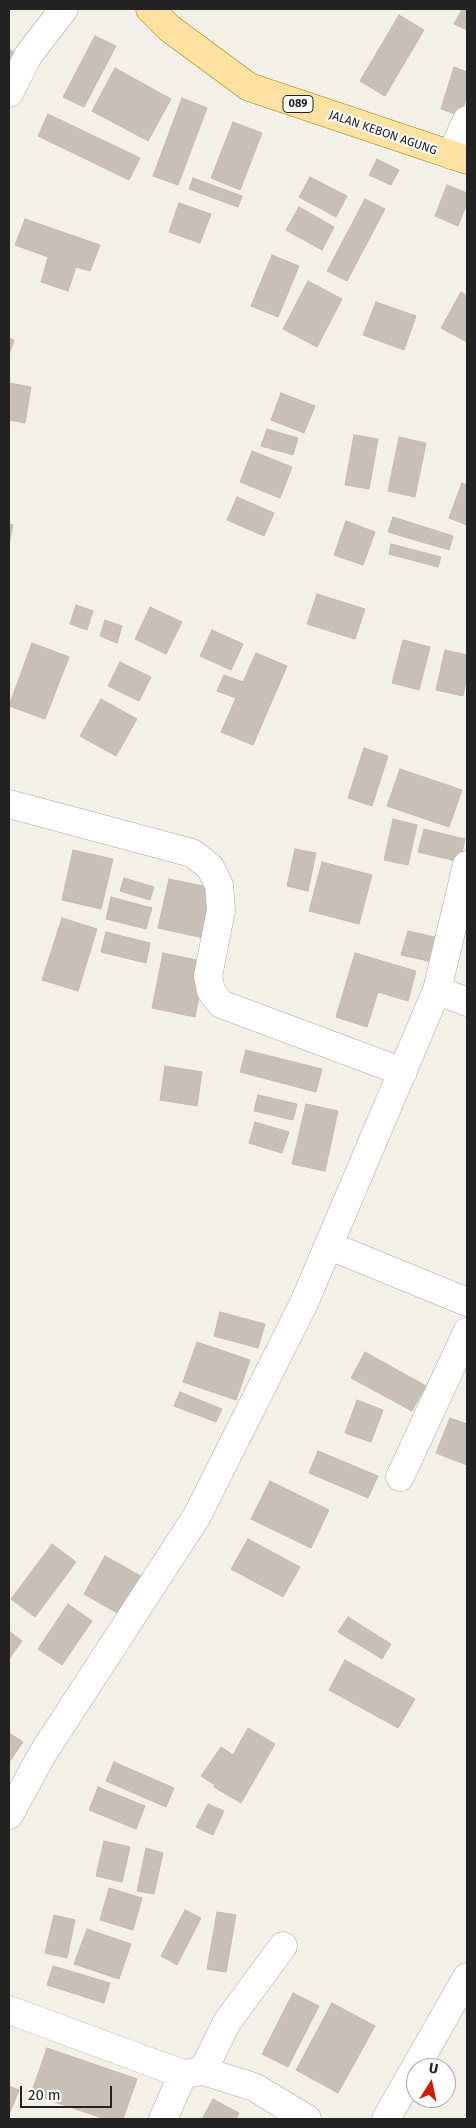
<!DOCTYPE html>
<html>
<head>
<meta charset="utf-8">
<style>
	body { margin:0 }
	#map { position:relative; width:476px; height:2128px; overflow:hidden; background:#f3f0e8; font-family:"Fira Sans",sans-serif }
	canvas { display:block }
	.frame { position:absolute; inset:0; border:10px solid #222; pointer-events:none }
	.north { position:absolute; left:406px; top:2058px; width:50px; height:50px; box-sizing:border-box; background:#fff; border:1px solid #a7a7a7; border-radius:50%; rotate:10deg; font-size:14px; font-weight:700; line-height:20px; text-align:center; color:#222 }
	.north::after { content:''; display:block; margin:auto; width:18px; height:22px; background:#d41b00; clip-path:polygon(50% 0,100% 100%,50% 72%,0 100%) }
	.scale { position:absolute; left:20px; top:2086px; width:92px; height:22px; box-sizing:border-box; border:2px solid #222; border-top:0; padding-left:6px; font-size:15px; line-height:18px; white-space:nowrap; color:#222; -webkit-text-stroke:4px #fff; paint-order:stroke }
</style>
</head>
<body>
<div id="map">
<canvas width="476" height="2128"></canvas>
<div class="frame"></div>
<div class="north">U</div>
<div class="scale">20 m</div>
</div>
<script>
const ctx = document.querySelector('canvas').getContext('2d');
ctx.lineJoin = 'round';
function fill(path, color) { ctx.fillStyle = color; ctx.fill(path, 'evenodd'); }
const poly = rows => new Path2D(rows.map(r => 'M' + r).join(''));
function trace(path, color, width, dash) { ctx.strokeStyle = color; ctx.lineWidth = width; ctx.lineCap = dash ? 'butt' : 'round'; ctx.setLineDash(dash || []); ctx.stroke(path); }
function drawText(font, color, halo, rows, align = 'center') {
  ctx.font = font + ' "Fira Sans",sans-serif'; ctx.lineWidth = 4; ctx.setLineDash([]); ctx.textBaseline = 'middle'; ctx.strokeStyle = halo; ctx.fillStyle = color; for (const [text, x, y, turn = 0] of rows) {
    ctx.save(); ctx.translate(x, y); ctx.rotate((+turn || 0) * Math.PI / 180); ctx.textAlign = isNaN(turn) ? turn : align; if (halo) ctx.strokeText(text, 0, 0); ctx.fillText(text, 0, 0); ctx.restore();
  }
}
const building = poly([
	[462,9,467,9,467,30,454,24,462,9],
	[399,15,424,30,385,96,360,81,399,15],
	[95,36,116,46,84,107,63,97,95,36],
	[9,49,24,58,9,85,9,49],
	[454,67,467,72,467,94,461,116,441,109,454,67],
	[115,68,171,99,148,141,92,111,115,68],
	[182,98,207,108,178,185,153,176,182,98],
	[48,114,140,158,129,180,38,136,48,114],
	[233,122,262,133,240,190,211,178,233,122],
	[377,159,399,170,391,185,369,175,377,159],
	[310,177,347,196,336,217,299,197,310,177],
	[193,178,242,196,238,207,189,189,193,178],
	[447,185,467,193,467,203,458,226,435,216,447,185],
	[365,199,385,209,347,281,327,271,365,199],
	[179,203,211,214,200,243,169,232,179,203],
	[299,207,334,227,322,250,286,230,299,207],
	[25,219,100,245,90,271,76,267,68,291,41,282,48,257,15,245,25,219],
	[272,255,299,266,278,317,251,306,272,255],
	[308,281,342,299,317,347,283,329,308,281],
	[461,292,467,296,467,342,441,328,461,292],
	[376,302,416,316,404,350,363,335,376,302],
	[9,338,14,340,9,355,9,338],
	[9,383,31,387,25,423,9,420,9,383],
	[281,393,315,406,304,433,271,420,281,393],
	[267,429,298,438,293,455,261,446,267,429],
	[354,435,378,439,369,489,345,485,354,435],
	[399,437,426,443,415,497,388,491,399,437],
	[252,451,292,467,280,498,240,482,252,451],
	[462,483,467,485,467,525,449,518,462,483],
	[237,497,274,513,264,536,227,520,237,497],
	[393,517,453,536,449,550,388,532,393,517],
	[346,521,375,532,363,565,334,555,346,521],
	[9,524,13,525,9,545,9,524],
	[391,544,441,557,438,567,389,554,391,544],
	[317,594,365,609,355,639,307,624,317,594],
	[76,605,93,611,87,630,70,624,76,605],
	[150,607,182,622,166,654,135,639,150,607],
	[105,620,122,626,117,643,100,636,105,620],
	[212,630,243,644,231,670,200,656,212,630],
	[403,640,430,647,419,690,392,683,403,640],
	[32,643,69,657,45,719,9,706,32,643],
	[445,650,467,655,467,675,463,696,436,690,445,650],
	[256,653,287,666,253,745,221,732,236,698,217,691,224,675,243,682,256,653],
	[120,662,151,677,139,701,108,686,120,662],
	[101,699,137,719,116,756,80,736,101,699],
	[364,748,388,756,372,806,348,798,364,748],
	[400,769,462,790,449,827,387,806,400,769],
	[393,819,417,825,408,865,384,860,393,819],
	[424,829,465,839,460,862,418,852,424,829],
	[295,849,316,853,308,891,287,886,295,849],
	[73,850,113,859,101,909,62,900,73,850],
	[322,862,372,875,359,924,309,911,322,862],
	[124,878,154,887,150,900,120,891,124,878],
	[169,879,218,889,208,939,158,928,169,879],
	[111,897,152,908,146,929,106,919,111,897],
	[62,918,97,929,78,991,42,980,62,918],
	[408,931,439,938,433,962,401,955,408,931],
	[106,932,150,943,146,963,101,952,106,932],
	[163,953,206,962,195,1017,152,1008,163,953],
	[355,953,416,971,408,1001,378,992,367,1027,336,1017,355,953],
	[246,1050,322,1069,316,1092,240,1072,246,1050],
	[165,1066,202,1072,197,1106,160,1100,165,1066],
	[258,1095,297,1104,293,1120,254,1111,258,1095],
	[306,1104,338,1111,325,1171,292,1164,306,1104],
	[255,1122,289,1132,282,1153,249,1143,255,1122],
	[220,1312,265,1324,258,1348,214,1336,220,1312],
	[197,1342,250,1360,236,1400,183,1382,197,1342],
	[365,1352,426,1386,412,1411,351,1378,365,1352],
	[180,1392,222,1409,216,1422,174,1406,180,1392],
	[357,1400,383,1410,371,1442,345,1433,357,1400],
	[450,1418,467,1424,467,1465,436,1453,450,1418],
	[318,1451,378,1476,368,1498,309,1473,318,1451],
	[270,1481,329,1510,311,1548,251,1519,270,1481],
	[248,1539,300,1567,283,1597,231,1569,248,1539],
	[52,1544,76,1562,35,1617,11,1599,52,1544],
	[105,1556,148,1580,126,1618,84,1594,105,1556],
	[68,1604,92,1621,62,1665,38,1649,68,1604],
	[348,1617,391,1644,382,1659,338,1632,348,1617],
	[9,1631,22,1641,9,1659,9,1631],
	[345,1660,415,1699,398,1728,329,1690,345,1660],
	[248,1728,275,1744,241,1803,214,1787,215,1785,201,1776,221,1747,233,1755,248,1728],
	[9,1733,23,1742,10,1761,9,1760,9,1733],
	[114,1762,174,1788,166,1807,106,1781,114,1762],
	[98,1787,145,1806,136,1829,89,1810,98,1787],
	[208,1804,224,1811,213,1835,196,1827,208,1804],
	[104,1841,130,1847,122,1882,96,1876,104,1841],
	[146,1848,163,1853,154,1894,137,1891,146,1848],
	[109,1888,142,1898,133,1930,100,1920,109,1888],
	[185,1910,201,1918,177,1965,161,1956,185,1910],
	[217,1912,236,1915,226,1972,207,1969,217,1912],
	[54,1915,75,1920,67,1958,45,1953,54,1915],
	[87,1929,131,1944,119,1979,74,1964,87,1929],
	[53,1966,110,1983,104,2003,47,1985,53,1966],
	[293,1993,319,2006,288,2067,262,2054,293,1993],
	[332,2003,375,2026,338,2093,296,2070,332,2003],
	[47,2048,137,2079,123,2119,105,2119,31,2094,47,2048],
	[9,2086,19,2090,9,2115,9,2086],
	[213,2099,239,2113,236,2119,202,2119,213,2099]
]);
const minor = poly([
	[9,93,29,54,64,9],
	[451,155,467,120],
	[9,804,192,853,210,867,219,885,221,910,208,976,211,991,221,1004,403,1072],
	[437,990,467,1002],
	[330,1246,467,1302],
	[400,1477,467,1332],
	[9,1815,43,1753,197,1516,304,1303,437,990,467,865],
	[9,2010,183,2074],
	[203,2071,227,2022,283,1946],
	[163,2119,183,2074,203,2071,254,2087,307,2119],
	[386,2119,467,1977]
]);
const primary = poly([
	[150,9,169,28,249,87,467,160]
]);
const shields = [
	[298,104,30]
];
const shieldNames = [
	["089",298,104]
];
const streetNames = [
	["JALAN KEBON AGUNG",383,133,19]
];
fill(building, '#c8c0b7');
trace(building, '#c6b9a9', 1);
trace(minor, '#a9a9a9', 29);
trace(primary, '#a07f00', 29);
trace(minor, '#fff', 28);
trace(primary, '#ffe2a1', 28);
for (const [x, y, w] of shields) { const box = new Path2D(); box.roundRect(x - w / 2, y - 8.5, w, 17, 4); ctx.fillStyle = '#fff'; ctx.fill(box); trace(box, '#222', 1); }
drawText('bold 11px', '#222', null, shieldNames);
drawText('12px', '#222', '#fff', streetNames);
</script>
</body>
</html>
